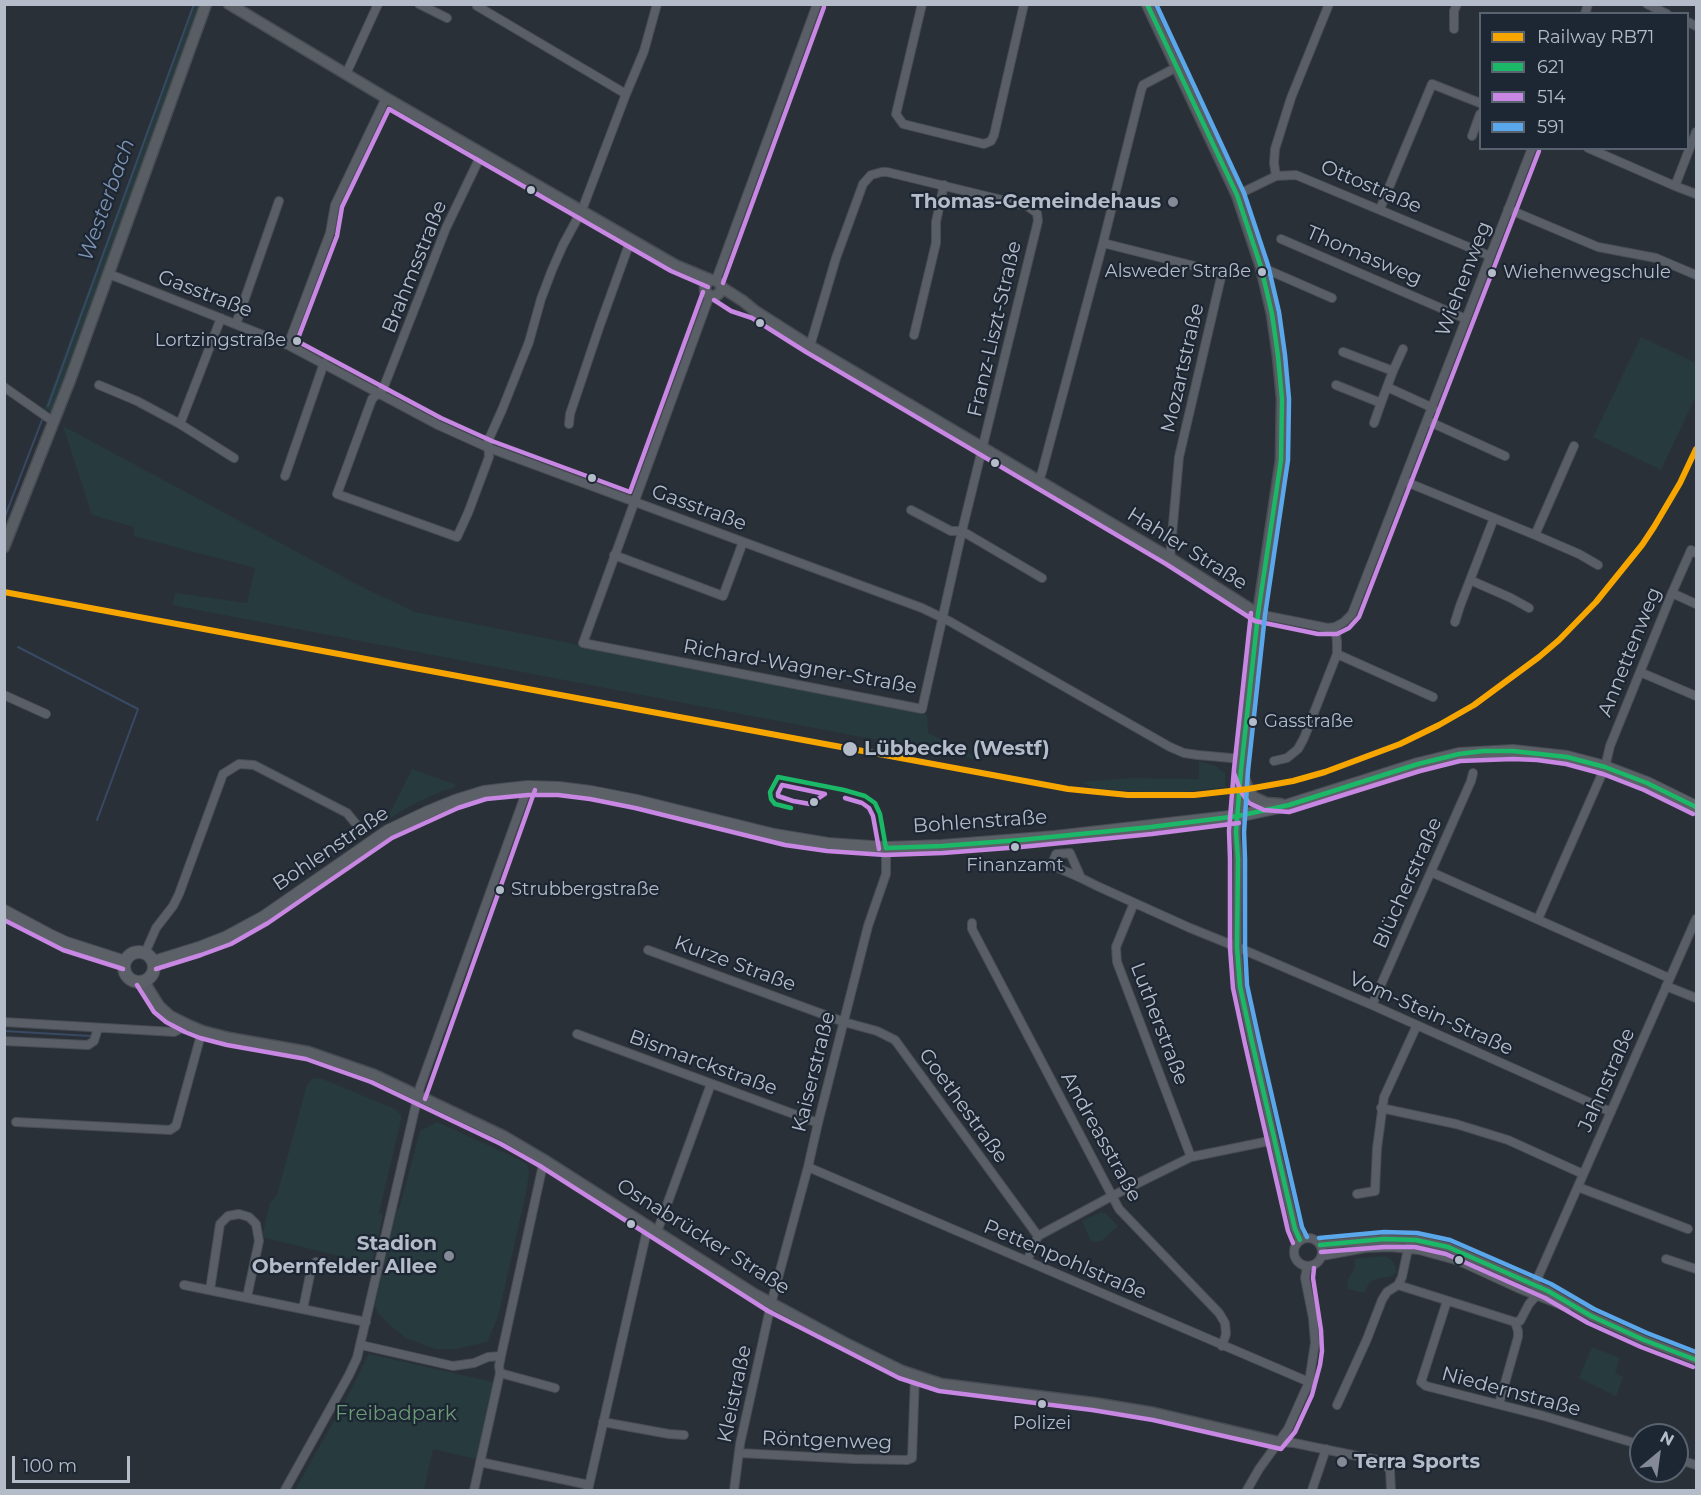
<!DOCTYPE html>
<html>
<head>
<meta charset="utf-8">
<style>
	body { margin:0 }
	#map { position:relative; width:1701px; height:1495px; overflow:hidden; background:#2a3038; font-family:Montserrat,sans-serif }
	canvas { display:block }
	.frame { position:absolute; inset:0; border:6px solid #b4bcc9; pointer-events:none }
	.legend { position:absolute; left:1479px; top:12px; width:210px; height:138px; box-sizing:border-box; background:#1d2633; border:2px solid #59626f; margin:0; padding:8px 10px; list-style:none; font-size:18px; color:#b4bcc9 }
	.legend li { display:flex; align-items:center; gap:12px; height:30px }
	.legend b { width:30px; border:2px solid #59626f }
	.north { position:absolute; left:1629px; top:1423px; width:60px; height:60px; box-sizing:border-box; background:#1d2633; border:2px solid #59626f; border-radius:50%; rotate:29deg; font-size:16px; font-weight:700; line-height:24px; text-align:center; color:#b4bcc9 }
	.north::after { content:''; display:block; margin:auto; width:21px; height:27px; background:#848b96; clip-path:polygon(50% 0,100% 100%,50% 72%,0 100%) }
	.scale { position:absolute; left:12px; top:1456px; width:118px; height:27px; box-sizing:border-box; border:3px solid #b4bcc9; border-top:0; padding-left:8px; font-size:18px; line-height:21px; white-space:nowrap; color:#b4bcc9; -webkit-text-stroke:4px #1d2633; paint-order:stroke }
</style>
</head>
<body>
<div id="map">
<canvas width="1701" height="1495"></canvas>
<div class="frame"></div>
<ul class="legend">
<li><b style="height:8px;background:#f7a600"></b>Railway RB71</li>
<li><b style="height:8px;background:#1ab867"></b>621</li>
<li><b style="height:8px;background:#c787e3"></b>514</li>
<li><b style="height:8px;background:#5aa8eb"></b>591</li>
</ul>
<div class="north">N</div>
<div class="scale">100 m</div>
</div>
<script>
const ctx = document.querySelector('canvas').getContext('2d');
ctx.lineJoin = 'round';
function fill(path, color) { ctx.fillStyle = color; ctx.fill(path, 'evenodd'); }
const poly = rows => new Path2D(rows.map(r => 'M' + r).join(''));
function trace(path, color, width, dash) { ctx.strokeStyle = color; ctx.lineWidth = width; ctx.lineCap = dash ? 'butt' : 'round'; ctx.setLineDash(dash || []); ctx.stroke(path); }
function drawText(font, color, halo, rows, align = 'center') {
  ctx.font = font + ' Montserrat,sans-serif'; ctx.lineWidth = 4.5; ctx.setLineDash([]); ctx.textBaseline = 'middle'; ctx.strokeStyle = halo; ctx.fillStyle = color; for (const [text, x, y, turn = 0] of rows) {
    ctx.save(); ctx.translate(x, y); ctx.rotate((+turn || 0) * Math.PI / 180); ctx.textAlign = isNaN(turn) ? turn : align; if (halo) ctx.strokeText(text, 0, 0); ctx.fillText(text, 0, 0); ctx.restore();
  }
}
const green = poly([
	[193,5,200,5,52,411,44,410],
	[1641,337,1696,363,1696,396,1661,470,1593,437],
	[63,426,362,587,415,612,927,715,928,733,982,760,172,605,176,593,247,603,255,568,134,536,134,527,92,515],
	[1199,761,1216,766,1225,773,1225,787,1184,792,1151,792,1097,789,1081,782,1131,778,1199,779],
	[412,769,454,784,456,787,442,791,408,807,386,821],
	[320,1078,395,1109,401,1115,401,1120,379,1213,383,1215,372,1264,262,1237,270,1203,277,1195,307,1085,312,1079],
	[437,1122,518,1159,527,1164,529,1172,526,1193,498,1317,487,1342,455,1349,435,1349,406,1338,391,1326,377,1312,375,1305,396,1213,400,1206,420,1131],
	[1101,1212,1106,1214,1118,1226,1101,1241,1093,1242,1090,1239,1082,1221],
	[1384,1256,1391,1259,1396,1267,1396,1273,1392,1276,1376,1279,1370,1282,1364,1293,1348,1289,1347,1282,1355,1267,1354,1259],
	[1592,1347,1620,1358,1615,1373,1623,1377,1616,1396,1579,1378],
	[369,1354,493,1382,476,1459,433,1449,424,1490,295,1490,347,1398]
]);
const stream = poly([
	[48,406,194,4],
	[4,519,42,420],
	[18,647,138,709,97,820],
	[4,1031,91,1036]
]);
const street = poly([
	[419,4,447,18],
	[478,4,477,6,626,94],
	[922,4,896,114,903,124,984,144,991,141,994,135,1024,4],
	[1647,4,1667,14],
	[1585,14,1588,4],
	[1688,22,1696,26],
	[1454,29,1454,11,1457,4],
	[346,74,378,4],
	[1472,136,1480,114],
	[1588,148,1675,186,1696,132],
	[482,153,446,228,383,389,372,399,337,494,457,537,468,513,489,457,488,441,502,410,529,342,541,299,552,270,563,245,582,210,626,94,644,51,657,4],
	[1276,176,1274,163,1275,149,1291,98,1329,4],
	[1675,186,1696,194],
	[1237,195,1276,176,1296,175,1490,256],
	[1380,209,1432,84,1480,103],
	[1508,209,1598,247,1656,258,1696,275],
	[1281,239,1466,319],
	[1103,243,1222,273,1179,457,1170,558],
	[1261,267,1332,298],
	[109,274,288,345,438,425,489,448,922,608,949,621,1170,747,1184,753,1198,755,1242,759],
	[716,280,817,4],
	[710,295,583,643,922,709,962,531,1038,221,1037,213,1027,206,887,172,882,172,871,175,863,184,836,258,810,346],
	[236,324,279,201],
	[914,335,936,243,936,222,944,185],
	[288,345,330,233,335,205,386,98],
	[1343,352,1393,371,1387,387,1433,408],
	[1393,371,1403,349],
	[99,385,137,401,180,424,234,458],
	[1336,385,1381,403,1387,387],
	[4,387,54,422],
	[1428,421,1505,456],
	[1374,423,1381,403],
	[180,424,221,318],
	[569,424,570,414,600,325,631,239],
	[285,476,324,363],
	[1039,480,1042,472,1103,243,1141,91,1143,85,1177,67],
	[1404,481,1535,535,1579,554,1598,565],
	[911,510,951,531,962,531,1042,578],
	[1535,535,1574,446],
	[614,555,723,596,743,542],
	[1470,580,1511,598,1529,608],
	[1672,593,1696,604],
	[1258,614,1328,628,1335,627,1344,622,1352,614,1532,148],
	[1455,622,1460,606,1494,518],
	[1337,654,1433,697],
	[1640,672,1696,696],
	[4,695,46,714],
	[1274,761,1287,758,1298,749,1304,738,1337,654,1337,642,1335,627],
	[1238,816,1236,832,1238,859,1237,947,1240,986,1274,1140,1295,1229,1300,1240],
	[1431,872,1669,978],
	[1081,878,1058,868,1054,865,1054,859,1056,854,1070,853,1081,878,1097,886,1190,928,1237,947,1372,1005,1611,1112],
	[1134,903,1116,947,1117,962,1191,1157],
	[1538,919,1605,767,1610,746,1672,593,1691,550,1696,553],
	[972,923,972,929,1119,1209,1219,1313,1225,1323,1226,1334,1222,1346],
	[648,950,844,1022,877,1031,895,1040,1038,1236],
	[145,953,156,928,173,906,179,894,223,774,239,764,254,765,347,813,356,824],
	[1666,986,1696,998],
	[1372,1005,1471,781,1473,773],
	[4,1022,174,1032,188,1025],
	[577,1034,818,1123],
	[4,1041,88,1045,94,1041,98,1028],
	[1381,1108,1456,1124,1508,1140,1583,1174],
	[16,1122,170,1130,176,1126,202,1031],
	[808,1167,1309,1382],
	[1578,1187,1688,1229],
	[1357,1194,1375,1191,1377,1148,1384,1097,1417,1025],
	[657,1232,711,1084],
	'1294 1252a14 14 0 1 1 28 0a14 14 0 1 1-28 0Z',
	[1320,1245,1384,1239,1416,1240,1448,1247,1548,1291,1591,1316,1644,1340,1696,1360],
	[1322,1256,1365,1248,1390,1247,1419,1250,1459,1261,1520,1289,1567,1307],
	[1666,1259,1696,1269],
	[1027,1261,1038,1236,1112,1196,1191,1157,1274,1140],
	[184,1285,366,1322],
	[1398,1285,1515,1322],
	[1534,1286,1696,919],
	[210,1290,220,1224,228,1216,239,1214,249,1217,256,1224,259,1241,247,1297],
	[1447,1301,1421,1382,1426,1386,1544,1416,1641,1445],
	[303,1309,311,1270,316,1262],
	[1515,1322,1520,1321,1529,1304,1536,1296],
	[361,1345,453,1366,474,1363,488,1357,501,1356],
	[500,1373,555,1388],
	[1499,1404,1518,1337,1518,1331,1515,1322],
	[1337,1405,1367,1339,1382,1300,1387,1292,1398,1285,1402,1277,1409,1244],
	[603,1422,669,1434,684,1435],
	[1278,1442,1294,1443,1382,1461,1390,1470,1391,1490],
	[739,1453,854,1459,907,1460,912,1458,915,1376],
	[1677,1459,1696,1465],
	[480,1462,589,1485],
	[285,1490,349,1375,357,1358,420,1087,528,787],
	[474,1490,500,1373,499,1366,501,1356,544,1160],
	[588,1490,648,1226],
	[734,1490,740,1444,771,1304,808,1167,818,1123,868,926,886,874,886,848],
	[1247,1490,1259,1469,1288,1429,1309,1382,1315,1343,1313,1318,1305,1278,1307,1267],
	[1312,1490,1326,1449]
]);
const secondary = poly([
	[229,4,386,98,675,265,711,280],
	[1147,4,1237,195,1261,267,1272,314,1278,356,1282,399,1281,460,1258,614,1241,770,1238,816],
	'705 288a8 8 0 1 1 16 0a8 8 0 1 1-16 0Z',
	[721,287,743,301,755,311,810,346,1170,558,1258,614],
	[4,547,70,380,206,4],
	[1243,776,1248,789,1253,797,1266,803,1281,804],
	[144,981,149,990,159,1006,170,1016,188,1025,202,1031,229,1038,308,1052,374,1075,505,1137,544,1160,754,1294,843,1342,902,1371,941,1384,1093,1403,1154,1413,1278,1442]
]);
const primary = poly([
	[4,911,49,935,66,943,125,962],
	'124 967a15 15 0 1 1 30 0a15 15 0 1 1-30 0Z',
	[154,962,199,948,227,937,264,917,388,831,428,812,455,801,484,792,509,789,528,787,559,788,591,792,637,801,774,835,828,844,886,848,942,846,1055,837,1238,816,1289,805,1418,764,1459,754,1513,751,1567,757,1605,767,1647,783,1696,807]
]);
const bus1 = poly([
	[1147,4,1237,195,1261,267,1272,314,1278,356,1282,399,1281,460,1258,614,1241,770,1236,832,1238,859,1237,947,1240,986,1252,1042,1295,1229,1300,1240],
	[778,777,844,790,865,796,875,803,880,814,886,848],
	[778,777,770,792,771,799,775,804,791,808],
	[886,848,942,846,1020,840,1151,827,1238,816,1289,805,1418,764,1459,754,1483,751,1513,751,1567,757,1605,767,1647,783,1696,807],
	[1320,1245,1384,1239,1416,1240,1448,1247,1548,1291,1591,1316,1644,1340,1696,1360]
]);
const bus2 = poly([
	[723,283,824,7],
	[703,292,630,492,492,441,441,418,297,341,337,236,342,207,389,109,671,271,708,287],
	[714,300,731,311,752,318,806,352,1166,564,1255,621,1318,634,1337,634,1349,628,1359,617,1539,151],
	[1251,613,1234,769,1229,831,1230,859,1230,948,1233,988,1245,1044,1288,1231,1293,1243],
	[1234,773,1241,792,1249,803,1264,810,1289,812,1420,771,1460,761,1513,759,1537,760,1566,764,1603,774,1644,790,1693,814],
	[782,785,825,794,810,804,793,801,778,796,778,793,782,785],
	[845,798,862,803,869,808,873,816,879,849],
	[4,920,63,950,123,969],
	[156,969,201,955,231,944,268,923,392,838,458,808,486,799,528,795,558,795,590,799,635,808,785,845,827,851,885,855,943,853,1021,847,1152,834,1239,823],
	[137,985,154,1012,166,1022,185,1032,200,1038,227,1045,306,1059,371,1082,501,1144,540,1166,768,1311,899,1378,939,1391,1092,1410,1153,1420,1281,1449,1295,1432,1312,1395,1320,1365,1322,1351,1321,1330,1313,1278,1314,1268],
	[425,1099,535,790],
	[1321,1252,1384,1247,1415,1247,1446,1254,1545,1298,1588,1323,1641,1347,1693,1367]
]);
const bus3 = poly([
	[1156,4,1244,193,1268,265,1279,312,1285,355,1289,399,1288,460,1265,615,1248,771,1244,832,1245,859,1245,947,1247,985,1259,1040,1302,1227,1307,1237],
	[1319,1238,1384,1232,1417,1233,1450,1240,1551,1284,1594,1309,1647,1333,1696,1352]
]);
const rail1 = poly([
	[4,592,1068,789,1128,795,1194,795,1248,789,1293,781,1325,772,1400,744,1439,725,1474,705,1539,657,1559,640,1596,602,1642,545,1654,527,1680,483,1696,449]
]);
const markers = [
	[531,190,5,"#b4bcc9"],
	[1173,202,6,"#848b96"],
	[1262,272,5,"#b4bcc9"],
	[1492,273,5,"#b4bcc9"],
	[760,323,5,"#b4bcc9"],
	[297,341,5,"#b4bcc9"],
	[995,463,5,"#b4bcc9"],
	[592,478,5,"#b4bcc9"],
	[1253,722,5,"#b4bcc9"],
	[850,749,8,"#b4bcc9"],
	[814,802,5,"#b4bcc9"],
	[1015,847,5,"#b4bcc9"],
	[500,890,5,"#b4bcc9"],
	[631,1224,5,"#b4bcc9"],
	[449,1256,6,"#848b96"],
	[1459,1260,5,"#b4bcc9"],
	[1042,1404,5,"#b4bcc9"],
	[1342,1462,6,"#848b96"]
];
const busNames = [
	["Alsweder Straße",1251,272,"right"],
	["Wiehenwegschule",1503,273],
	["Lortzingstraße",286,341,"right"],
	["Gasstraße",1264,722],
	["Finanzamt",1015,866,"center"],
	["Strubbergstraße",511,890],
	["Polizei",1042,1424,"center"]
];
const streetNames = [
	["Ottostraße",1371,187,23],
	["Thomasweg",1364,256,23],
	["Brahmsstraße",415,267,-68],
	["Wiehenweg",1464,279,-69],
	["Gasstraße",205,294,21],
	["Franz-Liszt-Straße",995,329,-77],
	["Mozartstraße",1183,368,-77],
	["Gasstraße",699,508,20],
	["Hahler Straße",1187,549,32],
	["Annettenweg",1630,652,-68],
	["Richard-Wagner-Straße",800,667,10],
	["Bohlenstraße",980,822,-4],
	["Bohlenstraße",331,849,-34],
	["Blücherstraße",1408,883,-66],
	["Kurze Straße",735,964,20],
	["Vom-Stein-Straße",1431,1014,24],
	["Lutherstraße",1159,1024,69],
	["Bismarckstraße",703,1063,20],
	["Kaiserstraße",814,1072,-76],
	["Jahnstraße",1607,1080,-66],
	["Goethestraße",963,1106,54],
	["Andreasstraße",1101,1137,61],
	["Osnabrücker Straße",703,1237,32],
	["Pettenpohlstraße",1065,1260,23],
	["Niedernstraße",1511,1392,15],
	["Kleistraße",735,1394,-78],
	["Röntgenweg",827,1441,2]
];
const poiNames = [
	["Thomas-Gemeindehaus",1161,202],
	["Stadion",437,1244],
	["Obernfelder Allee",437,1267],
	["Terra Sports",1354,1462,"left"]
];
const stopNames = [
	["Lübbecke (Westf)",864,749]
];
const parkNames = [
	["Freibadpark",396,1414]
];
const waterNames = [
	["Westerbach",107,200,-70]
];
fill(green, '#273a3e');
trace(stream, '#384963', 2);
trace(street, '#484c53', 10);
trace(secondary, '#484c53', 13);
trace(primary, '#484c55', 14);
trace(street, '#5a5e66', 8);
trace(secondary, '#595d64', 10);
trace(primary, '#5c6168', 12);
trace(bus1, '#1ab867', 4.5);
trace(bus2, '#c787e3', 4.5);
trace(bus3, '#5aa8eb', 4.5);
trace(rail1, '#f7a600', 6);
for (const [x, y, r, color] of markers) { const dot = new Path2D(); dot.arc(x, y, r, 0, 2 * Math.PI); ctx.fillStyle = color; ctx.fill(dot); trace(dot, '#1d2633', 2); }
drawText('18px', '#b4bcc9', '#1d2633', busNames, 'left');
drawText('20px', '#b4bcc9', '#1d2633', streetNames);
drawText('bold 20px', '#b4bcc9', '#1d2633', poiNames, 'right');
drawText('bold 20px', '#b4bcc9', '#1d2633', stopNames, 'left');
drawText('20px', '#6b9a76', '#1d2633', parkNames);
drawText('italic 21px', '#7c92b1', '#1d2633', waterNames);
</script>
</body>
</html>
